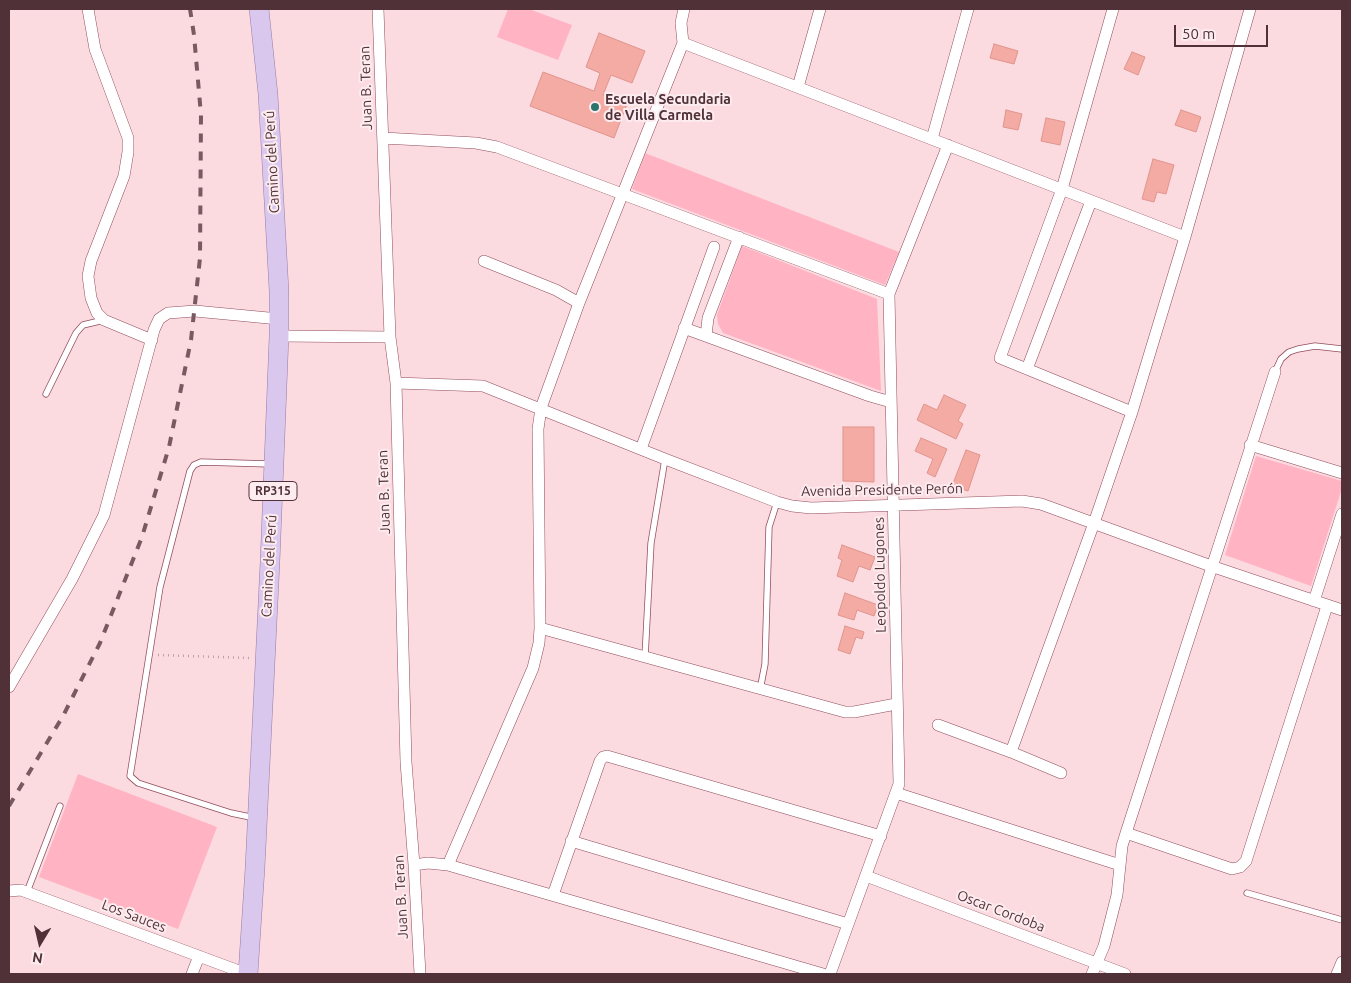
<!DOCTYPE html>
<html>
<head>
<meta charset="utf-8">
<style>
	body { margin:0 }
	#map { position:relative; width:1351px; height:983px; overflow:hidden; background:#fbdae0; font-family:Ubuntu,sans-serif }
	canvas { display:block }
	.frame { position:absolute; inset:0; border:10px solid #503138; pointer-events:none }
	.north { position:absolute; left:15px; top:918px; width:50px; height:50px; -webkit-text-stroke:4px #fdecef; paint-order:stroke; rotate:189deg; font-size:14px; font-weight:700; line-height:20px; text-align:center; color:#503138 }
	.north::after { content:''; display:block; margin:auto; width:18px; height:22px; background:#503138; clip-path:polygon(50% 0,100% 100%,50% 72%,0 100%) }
	.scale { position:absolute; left:1174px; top:25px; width:94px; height:22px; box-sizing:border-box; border:2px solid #503138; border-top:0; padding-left:6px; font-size:15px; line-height:18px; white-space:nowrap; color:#503138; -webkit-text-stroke:4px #fdecef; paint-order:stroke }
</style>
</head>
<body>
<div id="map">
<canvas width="1351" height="983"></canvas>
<div class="frame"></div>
<div class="north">N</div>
<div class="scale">50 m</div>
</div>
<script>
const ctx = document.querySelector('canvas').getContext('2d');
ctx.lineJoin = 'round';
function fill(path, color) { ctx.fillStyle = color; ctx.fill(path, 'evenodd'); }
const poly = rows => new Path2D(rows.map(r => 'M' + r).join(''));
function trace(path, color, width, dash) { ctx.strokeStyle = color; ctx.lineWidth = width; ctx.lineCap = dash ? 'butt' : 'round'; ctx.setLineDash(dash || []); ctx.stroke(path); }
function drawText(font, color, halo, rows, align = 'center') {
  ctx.font = font + ' Ubuntu,sans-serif'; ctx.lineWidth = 4; ctx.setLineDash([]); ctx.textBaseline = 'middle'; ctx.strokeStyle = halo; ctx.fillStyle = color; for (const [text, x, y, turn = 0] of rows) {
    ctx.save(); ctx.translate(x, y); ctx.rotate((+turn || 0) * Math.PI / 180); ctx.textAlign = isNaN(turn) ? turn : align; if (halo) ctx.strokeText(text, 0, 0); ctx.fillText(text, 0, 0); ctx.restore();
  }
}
const green = poly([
	[508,9,529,9,572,25,558,60,497,37],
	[645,153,899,252,885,285,632,189],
	[742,246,877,299,881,391,723,333,718,324,717,315],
	[1256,456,1342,481,1342,488,1311,586,1225,555],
	[78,774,217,827,178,929,39,877]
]);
const building = poly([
	[599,33,645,51,632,83,611,75,603,95,627,104,614,138,530,106,543,72,594,91,600,73,586,67,599,33],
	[994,44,1018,51,1014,64,990,58,994,44],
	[1132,52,1145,57,1138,75,1124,69,1132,52],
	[1006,110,1022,114,1018,130,1003,127,1006,110],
	[1181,110,1201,117,1196,132,1175,125,1181,110],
	[1046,118,1065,122,1060,145,1041,141,1046,118],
	[1153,159,1174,165,1166,194,1157,192,1154,202,1142,199,1153,159],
	[944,395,966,405,958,421,963,424,956,439,917,420,924,404,937,410,944,395],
	[843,427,874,427,874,482,843,481,843,427],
	[921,438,947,449,935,477,927,473,933,459,915,451,921,438],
	[966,450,980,455,968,491,952,486,966,450],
	[842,545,875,557,870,570,859,566,853,582,837,576,842,560,838,558,842,545],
	[845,593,878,605,874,616,857,610,854,620,838,615,845,593],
	[845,626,864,632,862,639,856,637,850,654,838,650,845,626]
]);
const path = poly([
	[158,655,250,658]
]);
const lane = poly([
	[1275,372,1281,359,1289,352,1298,349,1315,346,1342,349],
	[46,394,76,333,83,325,104,320],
	[645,657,651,543,665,459],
	[760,690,765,664,769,527,777,502],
	[255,818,231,813,138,783,130,776,160,587,190,471,194,465,201,462,270,464],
	[27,892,60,806],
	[1247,893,1342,920]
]);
const street = poly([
	[88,9,95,49,128,138,128,152,124,176,91,261,88,276,91,298,97,313,104,320,152,340],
	[378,9,390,337,396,383,406,762,414,865,420,974],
	[1113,9,1062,189,1000,358,1132,412],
	[683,43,1185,237],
	[798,87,820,9],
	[383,138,476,143,497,147,889,294],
	[932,139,968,9],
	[484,261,556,290,579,303],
	[684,328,870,396,891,402],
	[279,336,390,337],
	[706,336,708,318,739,237],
	[1027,369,1091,201],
	[396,383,483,386,665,459,777,502,792,506,811,508,1022,501,1041,504,1211,566,1342,610],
	[1250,445,1342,473],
	[641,449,714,247],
	[1314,601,1342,514],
	[540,628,845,712,854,712,896,704],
	[9,687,72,579,104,515,154,330,159,319,168,313,195,311,279,319],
	[938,725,1011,752,1061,773],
	[1011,752,1094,523,1132,412,1185,237,1250,9],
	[896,793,1120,865],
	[1126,833,1232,869,1240,867,1246,861,1327,606],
	[571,841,848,924],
	[414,865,428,863,448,865,533,668,539,643,540,628,538,429,541,408,579,303,683,43,681,23,684,9],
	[448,865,823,974],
	[866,876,1125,974],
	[9,891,21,890,247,974],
	[553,895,600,761,603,757,607,756,881,836],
	[192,974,199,956],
	[830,974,899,784,889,294,948,145],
	[1092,974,1104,946,1117,895,1122,846,1126,833,1275,372],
	[1337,974,1342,962]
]);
const primary = poly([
	[248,974,255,868,270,562,279,336,279,291,268,94,259,9]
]);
const rail = poly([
	[9,806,63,716,100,643,142,537,169,447,191,340,200,258,201,115,194,35,190,9]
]);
const markers = [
	[595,107,5,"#2d746d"]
];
const shields = [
	[273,491,48]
];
const shieldNames = [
	["RP315",273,491]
];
const streetNames = [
	["Juan B. Teran",366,88,-92],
	["Camino del Perú",272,162,-93],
	["Avenida Presidente Perón",882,490,-1],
	["Juan B. Teran",384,492,-92],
	["Camino del Perú",269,566,-87],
	["Leopoldo Lugones",880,575,-91],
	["Juan B. Teran",401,897,-93],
	["Oscar Cordoba",1001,911,21],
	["Los Sauces",134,916,21]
];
const poiNames = [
	["Escuela Secundaria",605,99],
	["de Villa Carmela",605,115]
];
fill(green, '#ffb3c3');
fill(building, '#f4aba4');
trace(building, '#e0948d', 1);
trace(lane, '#914d5d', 7);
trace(street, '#914d5d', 12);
trace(primary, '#987aa6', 20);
trace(path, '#bf9fa5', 2.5, [1, 4]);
trace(lane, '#fff', 5.5);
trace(street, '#fff', 11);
trace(primary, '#d9c7ee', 19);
trace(rail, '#7a5a61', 4, [9, 9]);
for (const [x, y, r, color] of markers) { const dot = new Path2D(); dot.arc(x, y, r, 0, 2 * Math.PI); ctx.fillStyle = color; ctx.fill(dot); trace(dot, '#fdecef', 2); }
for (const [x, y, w] of shields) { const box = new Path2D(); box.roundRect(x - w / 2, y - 9.5, w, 19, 4); ctx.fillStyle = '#fdecef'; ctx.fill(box); trace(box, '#503138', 1); }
drawText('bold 12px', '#503138', null, shieldNames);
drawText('14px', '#503138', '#fdecef', streetNames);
drawText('bold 14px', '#503138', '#fdecef', poiNames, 'left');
</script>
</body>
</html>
